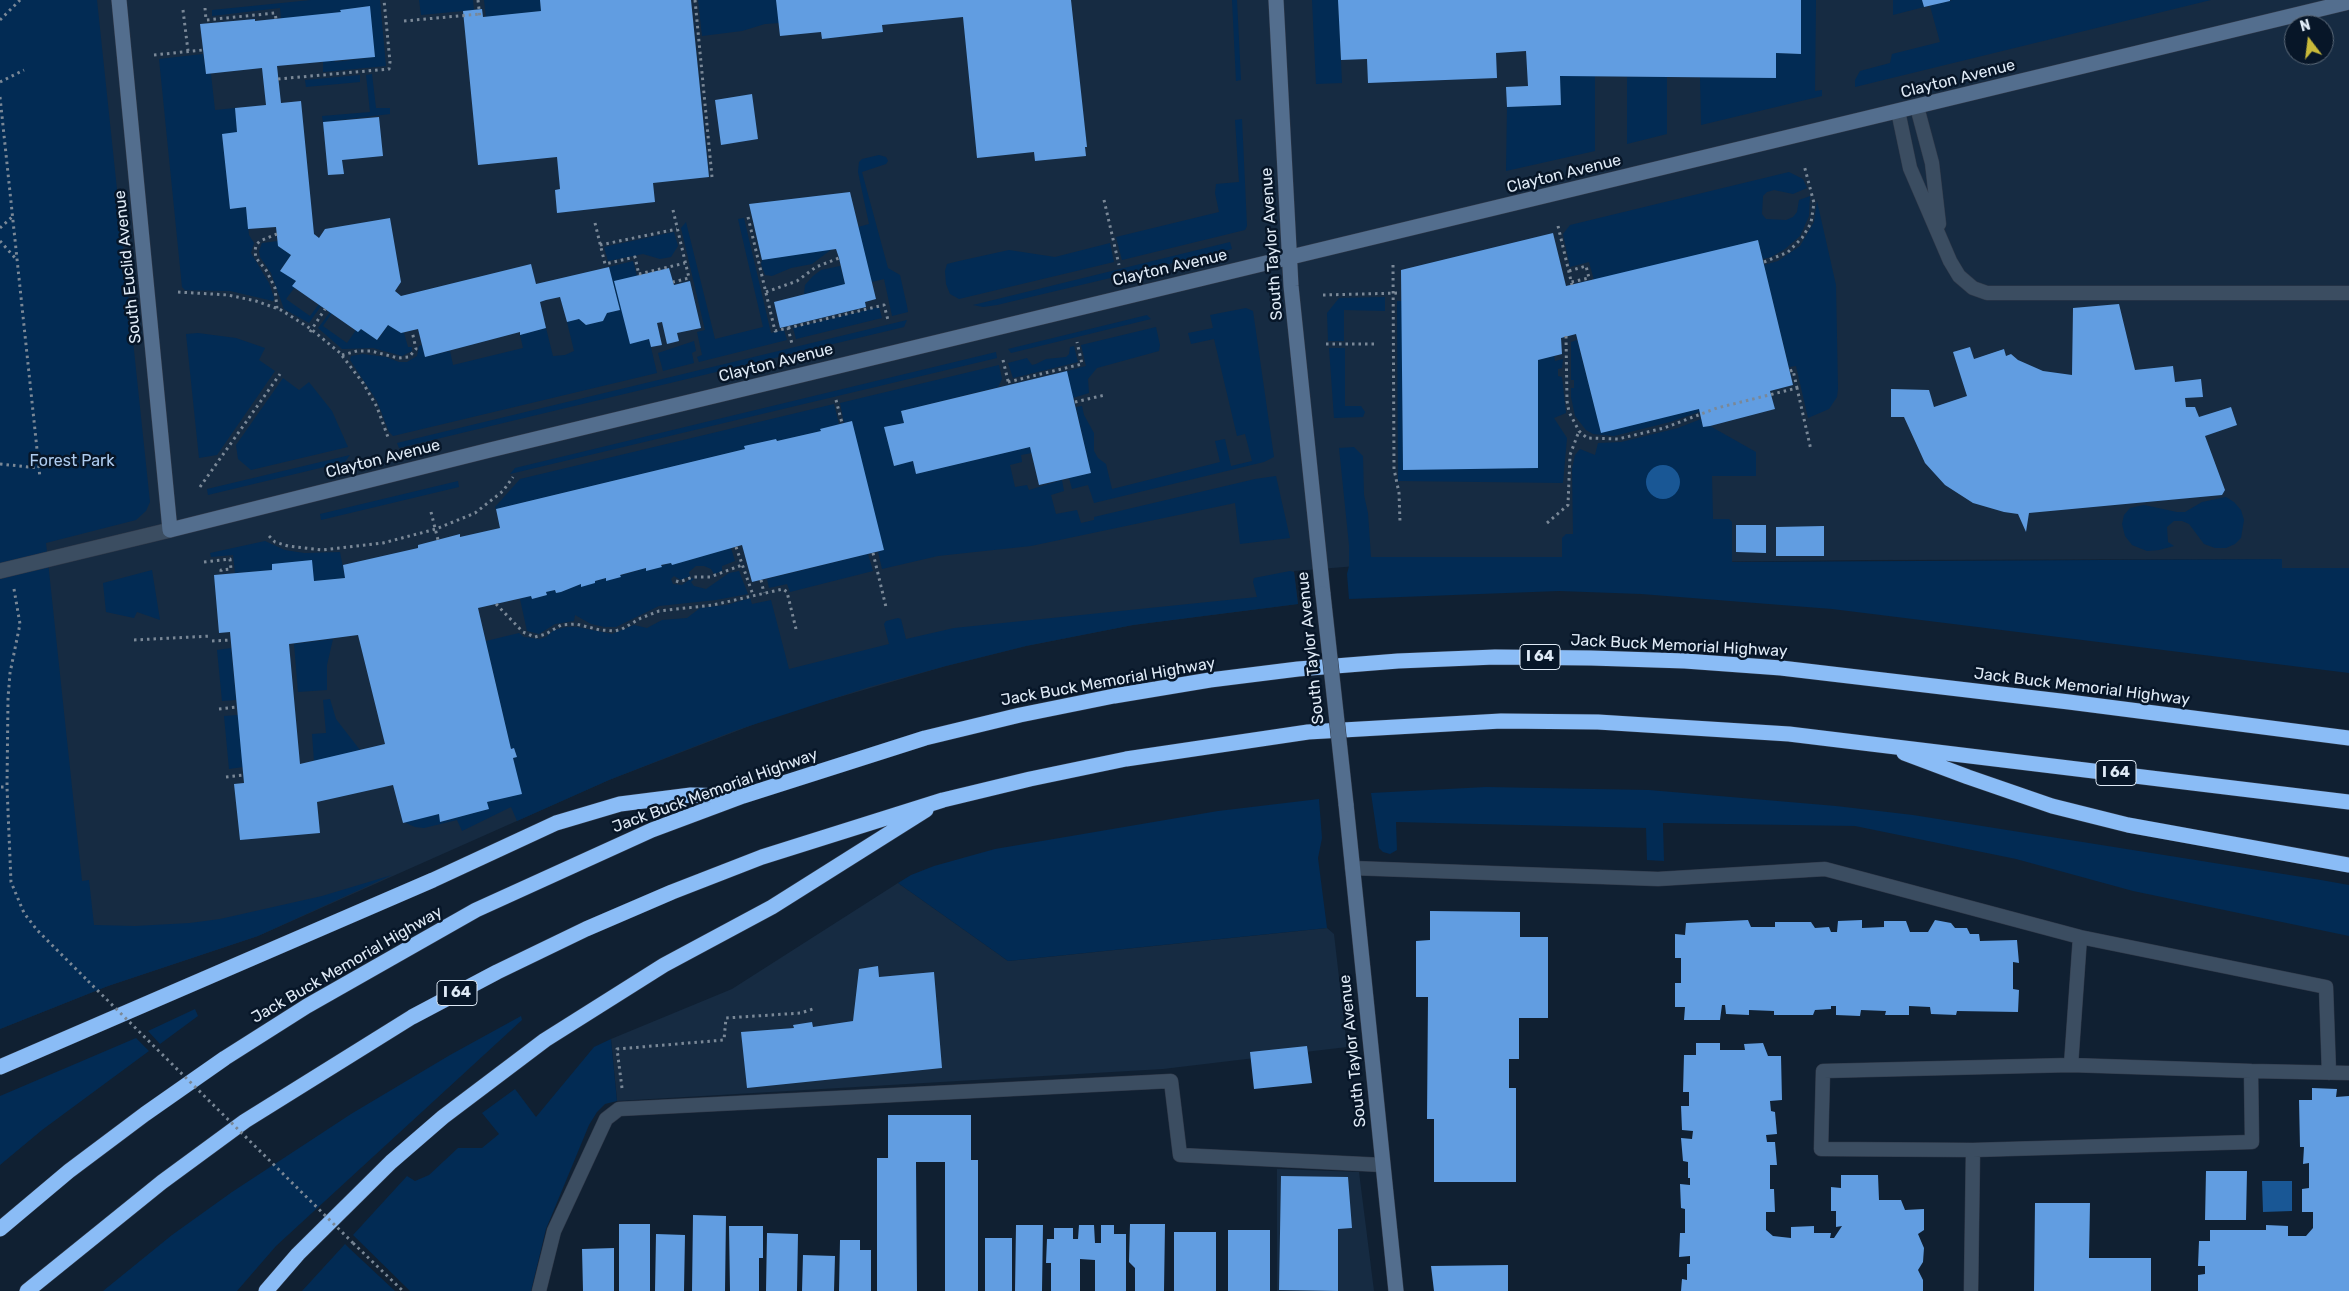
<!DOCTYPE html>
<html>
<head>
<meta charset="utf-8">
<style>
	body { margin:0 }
	#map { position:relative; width:2349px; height:1291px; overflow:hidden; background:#102032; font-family:Rubik,sans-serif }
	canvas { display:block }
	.north { position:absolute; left:2284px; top:15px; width:50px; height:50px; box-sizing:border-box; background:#071628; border:1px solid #5d6b7a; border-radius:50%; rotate:345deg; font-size:14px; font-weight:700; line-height:20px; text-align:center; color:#dfeaf6 }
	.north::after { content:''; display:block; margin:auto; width:18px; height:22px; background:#c9ba3a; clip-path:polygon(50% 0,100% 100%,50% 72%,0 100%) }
</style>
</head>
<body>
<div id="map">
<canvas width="2349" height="1291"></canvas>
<div class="north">N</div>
</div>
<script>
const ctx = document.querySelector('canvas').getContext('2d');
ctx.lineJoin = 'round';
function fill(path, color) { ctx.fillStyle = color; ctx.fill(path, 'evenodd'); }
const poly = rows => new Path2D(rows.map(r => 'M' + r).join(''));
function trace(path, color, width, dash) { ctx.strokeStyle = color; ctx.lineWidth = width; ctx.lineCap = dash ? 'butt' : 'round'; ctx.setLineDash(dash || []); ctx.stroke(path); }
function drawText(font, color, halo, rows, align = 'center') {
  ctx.font = font + ' Rubik,sans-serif'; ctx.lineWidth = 5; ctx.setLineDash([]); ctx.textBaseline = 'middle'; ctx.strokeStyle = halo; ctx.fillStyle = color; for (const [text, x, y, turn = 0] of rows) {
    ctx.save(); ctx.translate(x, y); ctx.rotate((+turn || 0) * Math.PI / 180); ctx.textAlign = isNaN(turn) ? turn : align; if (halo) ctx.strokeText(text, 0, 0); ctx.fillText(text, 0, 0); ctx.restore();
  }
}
const built = poly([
	[0,0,2349,0,2349,568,2282,568,2282,559,1869,560,1357,566,1294,571,1298,604,1133,625,1026,646,946,666,781,714,609,780,258,936,108,986,0,1029],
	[2294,25,2324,25,2324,55,2294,55],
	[898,883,1008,961,1327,928,1334,934,1347,1047,1163,1069,617,1101,611,1039,732,989],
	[1277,1169,1359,1172,1374,1291,1277,1291]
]);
const green = poly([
	[0,0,97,0,150,502,146,511,136,520,46,543,82,881,89,880,94,925,135,926,190,923,220,919,322,896,392,875,258,936,108,986,0,1029],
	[311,0,380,0,386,66,323,72,323,61,334,60,335,62,375,57,369,6,341,10,341,12,281,19,280,8,212,16,212,10],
	[419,0,473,0,474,10,421,15],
	[484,0,540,0,541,11,486,17],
	[698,0,776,0,779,23,765,24,742,31,702,36],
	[1232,0,1237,0,1241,80,1236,81],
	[1312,0,1338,0,1342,83,1316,84],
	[1801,0,1816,0,1815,91,1822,90,1822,96,1701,125,1700,77,1776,78,1776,53,1800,54],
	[1893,0,1922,0,1924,7,1893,15],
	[1953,0,2211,0,1855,87,1855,80,1860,71,1890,63,1892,54,1940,42,1930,6],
	[203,54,206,74,211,74,215,110,235,108,237,132,222,135,230,209,246,207,249,235,254,243,251,253,269,283,274,298,273,301,230,291,185,290,182,287,159,59],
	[372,74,376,108,390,108,390,114,323,122,322,116,370,112,366,75],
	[360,75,360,82,306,87,305,80],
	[1560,76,1595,76,1595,151,1506,171,1507,107,1561,105],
	[1627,77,1667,77,1667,134,1627,144],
	[1242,119,1247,226,1245,230,1122,260,1116,237,1219,212,1215,193,1216,184,1239,182,1235,120],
	[879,155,886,157,888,161,886,164,862,172,888,268,900,275,907,306,908,312,892,316,884,279,872,282,858,227,869,224,858,172,859,162,862,159],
	[1789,172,1803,179,1807,188,1793,194,1774,190,1767,192,1763,196,1762,214,1766,219,1786,220,1793,217,1797,212,1799,200,1810,196,1809,216,1800,236,1785,249,1771,257,1763,259,1758,240,1594,280,1589,262,1570,267,1563,234,1570,225],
	[1817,201,1836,285,1838,389,1837,397,1829,409,1808,418,1796,366,1789,367,1764,265,1778,261,1800,246,1814,222],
	[744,218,771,333,784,330,787,340,699,362,697,357,702,355,697,332,705,330,681,228,686,222,715,339,763,327,738,219],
	[674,232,678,246,671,257,660,259,643,254,608,261,604,247],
	[278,241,278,246,291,255,280,270,296,281,293,285,295,287,286,299,310,316,319,304,321,306,309,323,284,309,271,273,260,257,259,251,262,243],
	[1230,242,1232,249,997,305,983,307,973,305],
	[1110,243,1114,262,959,299,950,294,946,284,945,271,947,264,959,261,1009,250,1055,257],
	[832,249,812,264,791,268,772,276,765,275,761,264,762,260],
	[633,261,637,276,615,282,630,343,649,339,657,373,393,436,389,432,377,401,350,360,351,356,363,354,386,357,399,362,407,362,417,356,419,346,422,345,425,357,450,351,453,365,523,348,520,335,546,328,553,356,565,355,574,351,567,322,579,319,586,325,603,321,607,313,620,310,609,267],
	[840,266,845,284,804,294,805,285,813,276,821,270],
	[1385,297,1385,311,1344,310,1344,341,1328,341,1327,313,1339,298],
	[1397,301,1402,301,1403,469,1538,468,1538,360,1554,356,1555,361,1563,359,1562,368,1558,369,1558,376,1562,377,1566,413,1554,418,1567,438,1563,483,1398,481],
	[879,307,882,318,796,339,793,328],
	[1246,308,1253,311,1274,457,1264,462,1094,503,1088,485,1072,489,1069,478,1091,473,1076,407,1082,406,1084,415,1094,433,1094,451,1098,458,1106,464,1112,489,1220,462,1215,441,1225,439,1231,466,1252,461,1245,434,1237,436,1214,339,1191,344,1188,333,1213,328,1210,315],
	[330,312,332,313,323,326,347,343,356,330,358,332,361,329,378,340,388,325,401,333,404,333,408,347,412,347,412,351,402,356,373,348,342,349,318,328],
	[1147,315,1151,319,1011,353,1008,349],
	[907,320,904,327,399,448,397,443],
	[1156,327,1160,345,1159,351,1097,368,1088,379,1089,393,1073,398,1067,371,1086,366,1081,345],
	[198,333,236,338,265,348,259,360,275,371,217,455,199,458,186,334],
	[1577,340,1601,432,1699,409,1699,412,1670,422,1614,436,1593,434,1586,430,1575,416,1571,397,1571,388,1574,388,1574,380,1571,380,1571,342],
	[694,341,696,351,692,353,694,363,663,371,658,353],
	[1074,346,1078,362,1013,378,1008,363,1027,358,1032,365,1036,364,1046,359,1066,357,1069,354,1070,347],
	[1329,348,1345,348,1345,406,1361,406,1365,412,1363,417,1334,418],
	[996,352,997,358,510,474,515,468],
	[999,365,1002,379,998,387,901,411,904,423,884,427,894,466,913,461,916,474,1030,447,1032,453,1021,455,1022,462,1010,465,1015,487,1027,485,1029,490,1062,480,1064,491,1051,495,1056,514,1077,510,1081,523,1094,520,1094,517,1255,479,1276,476,1290,538,1240,544,1235,503,1031,546,938,556,882,569,878,552,883,550,851,421,844,423,840,403],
	[283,378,299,390,309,382,332,411,348,447,251,470,238,459,236,445],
	[834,404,839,424,821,429,821,431,777,441,776,439,745,446,745,449,496,509,495,507,520,479],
	[1701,419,1703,427,1710,426,1756,452,1756,476,1712,476,1713,519,1729,519,1732,522,1732,562,2282,559,2282,568,2349,568,2349,673,1832,609,1641,594,1559,591,1349,599,1347,574,1349,566,1349,545,1339,448,1354,447,1363,456,1364,495,1368,513,1371,557,1562,557,1562,538,1566,534,1573,534,1572,469,1575,455,1580,449,1595,455,1598,443,1621,442,1678,428],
	[350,455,345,462,208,495,207,489],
	[458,481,459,487,321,520,320,514],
	[2226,497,2234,502,2241,510,2244,520,2241,538,2235,544,2226,548,2215,548,2204,544,2189,524,2182,521,2174,521,2167,527,2168,542,2174,546,2159,550,2147,551,2132,545,2125,536,2122,524,2124,515,2130,508,2144,505,2177,512,2185,512,2202,502],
	[265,541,285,550,304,553,340,552,345,578,314,581,272,564,272,570,235,573,233,555,211,557,210,553],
	[731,548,735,561,722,566,722,571,714,574,711,569,704,566,696,566,689,572,690,576,681,580,674,576,671,579,673,584,682,585,692,578,694,579,691,582,694,586,706,589,729,573,739,571,748,594,716,600,659,606,616,627,605,627,591,624,575,615,574,621,555,624,539,634,527,631,520,599,531,596,532,599,547,595,546,592,555,590,556,593,561,592,581,584,581,586,606,578,606,580,646,568,646,571,671,563,672,565],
	[868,554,873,571,790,592,787,584,769,588,767,579],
	[152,570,160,620,137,612,134,618,106,612,103,583],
	[1290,571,1294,572,1298,604,1133,625,1026,646,946,666,869,687,734,731,609,780,517,821,511,807,462,831,457,820,424,828,415,827,404,822,439,814,441,822,488,809,487,802,521,794,513,758,517,757,514,748,511,749,486,641,519,633,524,637,540,639,546,637,554,630,567,627,577,627,612,634,634,625,647,628,662,620,687,618,700,608,727,605,750,598,752,604,771,600,789,669,889,644,884,624,886,621,898,618,901,619,906,639,954,628,1257,597,1253,582,1254,578],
	[333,639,327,665,327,690,298,692,294,644],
	[231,648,236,700,222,701,217,650],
	[330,699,336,719,360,750,314,761,312,734,326,733,323,700],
	[238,715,243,767,229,769,224,716],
	[1486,787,1649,790,1836,806,1913,815,2321,880,2349,885,2349,936,2133,891,2016,859,1855,826,1663,823,1664,861,1647,860,1646,828,1396,822,1397,850,1390,854,1383,852,1379,848,1371,793],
	[1319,799,1322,838,1318,858,1327,928,1008,961,898,883,911,875,934,866,995,849,1218,811],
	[195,1009,198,1016,160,1044,148,1031],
	[521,1016,522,1020,276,1246,237,1291,103,1291,172,1235,232,1192,351,1114,450,1055],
	[136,1038,149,1051,42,1130,0,1165,0,1096],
	[611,1039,617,1101,605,1104,597,1112,589,1125,546,1229,531,1291,410,1291,353,1235,407,1176,415,1181,429,1175,458,1148,482,1148,499,1134,482,1113,515,1089,536,1117,594,1047],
	[345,1244,349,1248,395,1291,302,1291]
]);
const water = poly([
	'1646 482a17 17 0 1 1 34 0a17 17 0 1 1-34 0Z',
	[2262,1181,2292,1181,2292,1211,2263,1212]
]);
const building = poly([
	[540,0,691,0,709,177,653,183,655,202,557,213,555,190,560,189,557,157,478,165,463,11,482,9,483,17,541,11],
	[776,0,1071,0,1087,147,1085,147,1086,156,1035,161,1034,152,977,158,963,17,882,25,883,32,822,39,821,32,780,36],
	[1338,0,1801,0,1801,54,1776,53,1776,78,1560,76,1561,105,1507,107,1506,87,1528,86,1526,51,1496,53,1497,78,1368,83,1367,59,1341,60],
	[1922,0,1950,0,1950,1,1924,7],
	[370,6,375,57,277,66,281,103,301,101,314,234,319,238,325,229,390,218,401,282,395,291,401,296,531,264,536,284,609,267,620,310,607,313,603,321,586,325,579,319,567,322,560,297,546,300,540,302,546,328,520,335,520,332,425,357,418,329,401,333,388,325,377,340,361,329,358,332,292,286,296,281,280,271,291,255,278,246,276,227,248,229,246,207,230,209,222,134,237,132,235,108,266,105,262,68,206,74,200,24,255,19,255,21,341,12,340,10],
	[752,94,758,139,721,145,715,100],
	[379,117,383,156,342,160,344,174,328,175,323,122],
	[850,192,876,299,865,302,866,307,780,328,774,302,845,284,839,258,836,249,762,260,749,204],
	[1553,233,1566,286,1758,240,1793,385,1770,391,1775,409,1710,426,1703,427,1699,409,1601,433,1576,334,1561,338,1562,354,1538,360,1538,468,1403,470,1401,270],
	[669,268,674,285,690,281,701,328,677,333,679,341,667,344,662,322,657,323,662,345,651,347,649,339,630,344,614,281],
	[2119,304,2135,370,2173,366,2175,382,2201,379,2203,397,2185,398,2186,407,2195,407,2199,417,2231,407,2237,425,2205,436,2225,490,2222,495,2029,513,2026,532,2018,514,2004,512,1973,503,1945,485,1925,463,1904,417,1891,417,1891,389,1929,390,1934,407,1967,396,1953,352,1970,347,1974,359,2004,349,2006,356,2011,354,2018,360,2043,371,2072,375,2073,308],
	[1067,371,1091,473,1039,485,1030,447,916,474,913,461,894,466,884,427,904,423,901,411],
	[852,421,884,550,752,582,742,545,672,565,671,563,661,565,662,567,646,571,646,568,620,575,621,577,606,581,606,578,595,581,595,583,581,587,581,584,561,592,556,593,555,590,546,592,547,595,532,599,531,596,478,608,511,749,514,748,517,757,513,758,522,794,487,802,489,809,440,822,439,814,403,823,393,785,317,802,320,833,240,840,234,784,244,783,230,632,219,633,214,575,272,570,272,564,312,560,314,581,345,578,343,565,418,548,418,545,460,534,460,537,500,528,496,509,745,449,744,446,776,439,777,441,821,431,820,429],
	[358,635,385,744,300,764,289,644],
	[1736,525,1766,525,1766,553,1736,552],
	[1824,526,1824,556,1776,556,1776,527],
	[1430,911,1520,912,1520,937,1548,937,1548,1018,1519,1018,1519,1059,1509,1059,1509,1088,1516,1088,1516,1182,1434,1182,1434,1119,1427,1119,1428,997,1416,997,1416,941,1430,940],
	[1748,920,1751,927,1775,927,1775,922,1811,922,1815,928,1829,927,1831,932,1837,932,1838,921,1862,920,1862,928,1884,927,1884,921,1906,921,1910,932,1928,932,1935,920,1951,923,1955,928,1967,928,1970,934,1979,934,1980,941,2017,940,2019,963,2013,962,2013,989,2019,990,2018,1012,1957,1011,1956,1015,1931,1014,1930,1007,1909,1006,1909,1015,1885,1015,1886,1011,1861,1010,1860,1016,1836,1015,1836,1006,1831,1006,1831,1009,1815,1010,1813,1015,1774,1015,1774,1011,1749,1010,1749,1015,1726,1014,1725,1005,1722,1005,1720,1020,1684,1020,1685,1007,1675,1007,1675,983,1681,983,1681,958,1675,958,1675,934,1685,935,1686,923],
	[878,966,879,977,934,972,942,1068,747,1088,741,1032,794,1028,793,1025,812,1022,813,1027,853,1021,859,969],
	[1696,1043,1720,1043,1720,1050,1745,1050,1744,1044,1763,1043,1768,1056,1781,1056,1782,1100,1770,1101,1771,1111,1775,1112,1777,1134,1766,1135,1767,1142,1775,1142,1777,1165,1770,1165,1770,1189,1774,1189,1775,1212,1766,1212,1766,1230,1773,1236,1791,1238,1791,1227,1814,1226,1814,1233,1831,1233,1830,1238,1834,1238,1842,1226,1836,1227,1836,1211,1831,1211,1831,1187,1841,1188,1841,1175,1878,1175,1879,1200,1901,1200,1905,1210,1924,1209,1924,1230,1918,1234,1924,1248,1923,1262,1918,1270,1923,1280,1923,1291,1681,1291,1682,1279,1687,1280,1687,1264,1690,1264,1690,1256,1679,1257,1680,1233,1685,1233,1685,1209,1681,1208,1680,1184,1690,1185,1690,1178,1688,1178,1688,1162,1683,1161,1681,1138,1692,1139,1693,1131,1682,1130,1681,1106,1689,1106,1689,1092,1683,1092,1684,1055,1696,1055],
	[1307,1046,1312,1083,1254,1089,1250,1052],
	[2312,1088,2337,1089,2336,1097,2349,1096,2349,1291,2198,1291,2198,1275,2205,1274,2205,1266,2198,1266,2199,1241,2210,1241,2210,1230,2266,1230,2266,1225,2288,1226,2288,1236,2306,1236,2313,1228,2313,1212,2302,1212,2302,1189,2309,1188,2309,1163,2303,1164,2304,1147,2300,1147,2299,1100,2312,1100],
	[888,1115,971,1115,971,1160,978,1160,978,1291,945,1291,945,1162,916,1162,917,1291,877,1291,877,1158,888,1158],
	[2206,1171,2247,1171,2246,1220,2205,1220],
	[1281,1176,1348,1177,1352,1228,1338,1229,1338,1291,1279,1290],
	[2035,1203,2090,1203,2089,1258,2151,1258,2151,1291,2034,1291],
	[693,1215,726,1216,725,1291,692,1291],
	[619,1224,650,1224,650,1291,619,1291],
	[1130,1224,1165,1224,1164,1291,1135,1291,1135,1268,1129,1262],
	[1016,1225,1043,1225,1042,1291,1015,1291],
	[1079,1225,1094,1225,1095,1243,1101,1243,1101,1225,1114,1225,1114,1234,1126,1234,1126,1291,1095,1291,1095,1260,1080,1259,1080,1291,1051,1291,1051,1263,1046,1263,1047,1239,1054,1239,1054,1228,1073,1228,1073,1239,1078,1239],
	[729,1226,763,1226,763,1258,759,1258,759,1291,730,1291],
	[1228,1230,1270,1230,1270,1291,1228,1291],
	[1174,1232,1216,1232,1216,1291,1174,1291],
	[767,1233,798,1234,797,1291,766,1291],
	[656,1234,685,1235,684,1291,655,1291],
	[985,1238,1012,1238,1012,1291,985,1291],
	[840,1240,860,1240,860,1250,871,1250,871,1291,839,1291],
	[614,1248,614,1291,583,1291,582,1249],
	[803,1255,835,1256,834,1291,802,1291],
	[1508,1265,1508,1291,1434,1291,1431,1266]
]);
const path = poly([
	[478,0,480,18],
	[695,0,712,177],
	[205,8,206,20,275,13,276,19],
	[183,10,188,51],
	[0,20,20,0],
	[404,21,480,14],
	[154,55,203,50],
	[278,79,389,69,390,62,384,0],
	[0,82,24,70],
	[0,97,40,478],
	[1104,200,1119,265],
	[673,210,689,278,673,282],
	[748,217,775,331,788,328,792,344],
	[595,223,605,264,635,257,639,275],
	[1558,226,1572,285],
	[0,228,12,217],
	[277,234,260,241,256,245,255,251,256,258,266,270,275,288,277,309],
	[0,241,16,259],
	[600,245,677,229],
	[1764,262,1788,252,1802,238,1811,223,1814,203,1804,165],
	[1393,265,1394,469,1399,493,1400,522],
	[1569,271,1586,266,1589,278,1571,282],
	[639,274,685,263],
	[178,292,228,295,256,301,281,310,311,329,340,353,363,383,377,407,389,440],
	[766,292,797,281,816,267,839,258],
	[1323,295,1401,293],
	[788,328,884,305,888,320],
	[310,332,325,309],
	[1566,336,1567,401,1569,412,1579,431,1587,438,1618,439,1664,428,1717,408,1797,388,1811,450],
	[1326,344,1377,344],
	[342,355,357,351,371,351,398,358,409,357,416,349,412,331],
	[1003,360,1009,385],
	[1790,371,1793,370,1797,388],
	[1008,382,1082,364,1077,342],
	[836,400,842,423],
	[1075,402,1105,395],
	[0,464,39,468],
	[200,487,280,374],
	[431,512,438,540],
	[1547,523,1568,505,1570,455,1579,431],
	[269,536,275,542,288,546,322,550,383,543,436,529,475,513,503,491,513,477],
	[736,547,753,595],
	[873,553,886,607],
	[204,562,230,559,231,569,221,570,221,575],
	[761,580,764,593],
	[676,581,679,582,693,577,710,577,742,565],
	[14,589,20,624,10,673,8,698,7,787,11,882,24,913,37,930,88,981],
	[496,604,523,632,535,637,546,634,561,625,576,624,600,630,615,631,622,629,641,618,659,611,713,605,783,589,787,592,796,629],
	[134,640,211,636],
	[212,641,231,640],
	[219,709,237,707],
	[226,777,244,775],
	[1,787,7,787],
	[622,1088,617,1049,724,1040,726,1018,801,1013,816,1008],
	[353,1243,403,1291]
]);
const lane = poly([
	[1917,107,1932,163,1939,224],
	[1898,111,1910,168,1950,261,1959,276,1973,288,1987,293,2349,293],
	[1352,868,1658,879,1825,869,2080,937,2071,1065,1823,1071,1821,1149,1973,1150,1971,1291],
	[2080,937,2326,987,2329,1073],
	[2071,1065,2251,1071],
	[1973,1150,2252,1142,2251,1071,2349,1073],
	[539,1291,554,1231,606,1119,619,1109,1171,1081,1180,1155,1383,1165]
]);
const street = poly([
	[0,571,170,530]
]);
const secondary = poly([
	[119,0,170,530,490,450,2349,2],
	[1276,0,1291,286,1323,594],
	[1346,804,1396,1291]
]);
const highway = poly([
	[1904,753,1968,777,2052,806,2128,825,2349,865],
	[0,1067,433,880,556,823,620,804,691,795,734,796],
	[0,1229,69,1171,145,1114,225,1058,307,1006,476,910,652,830,743,796,925,738,1020,715,1114,696,1210,680,1298,669,1398,661,1495,657,1591,658,1685,661,1781,668,2069,702,2349,738],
	[27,1291,162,1182,245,1121,412,1017,497,972,586,929,672,892,762,857,943,800,1030,779,1126,759,1308,732,1501,721,1598,722,1789,734,2349,802],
	[266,1291,298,1254,391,1162,443,1117,545,1040,664,965,772,907,926,810]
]);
const pathBridge = poly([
	[88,981,353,1243]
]);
const secondaryBridge = poly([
	[1323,594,1346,804]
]);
const shields = [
	[1540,657,40],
	[2116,773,40],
	[457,993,40]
];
const shieldNames = [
	["I 64",1540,657],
	["I 64",2116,773],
	["I 64",457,993]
];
const streetNames = [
	["Clayton Avenue",1958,79,-14],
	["Clayton Avenue",1564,174,-14],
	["South Taylor Avenue",1272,244,-94],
	["South Euclid Avenue",128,267,-96],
	["Clayton Avenue",1170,268,-13],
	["Clayton Avenue",776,363,-14],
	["Clayton Avenue",383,459,-14],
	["Jack Buck Memorial Highway",1679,646,3],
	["South Taylor Avenue",1311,648,-96],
	["Jack Buck Memorial Highway",1108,682,-10],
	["Jack Buck Memorial Highway",2082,687,7],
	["Jack Buck Memorial Highway",715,791,-20],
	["Jack Buck Memorial Highway",347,965,-30],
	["South Taylor Avenue",1353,1051,-96]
];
const parkNames = [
	["Forest Park",72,461]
];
fill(built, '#162b42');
fill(green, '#022b54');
fill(water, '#195795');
fill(building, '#619de1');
trace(lane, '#313a4a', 15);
trace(street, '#313a4a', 16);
trace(secondary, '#313a4a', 16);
trace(highway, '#313a4a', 16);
trace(path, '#7a8897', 3, [2.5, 4]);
trace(lane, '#3b4d61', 14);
trace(street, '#3b4d61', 15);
trace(secondary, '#536e8e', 15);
trace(highway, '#8abcf6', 15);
trace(secondaryBridge, '#313a4a', 16, []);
trace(pathBridge, '#7a8897', 3, [2.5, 4]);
trace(secondaryBridge, '#536e8e', 15);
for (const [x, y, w] of shields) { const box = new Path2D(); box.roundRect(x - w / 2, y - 12.5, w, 25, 4); ctx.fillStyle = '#071628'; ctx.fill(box); trace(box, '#dfeaf6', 1); }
drawText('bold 15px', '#dfeaf6', null, shieldNames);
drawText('16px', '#dfeaf6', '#071628', streetNames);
drawText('16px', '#aeccef', '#071628', parkNames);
</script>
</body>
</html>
